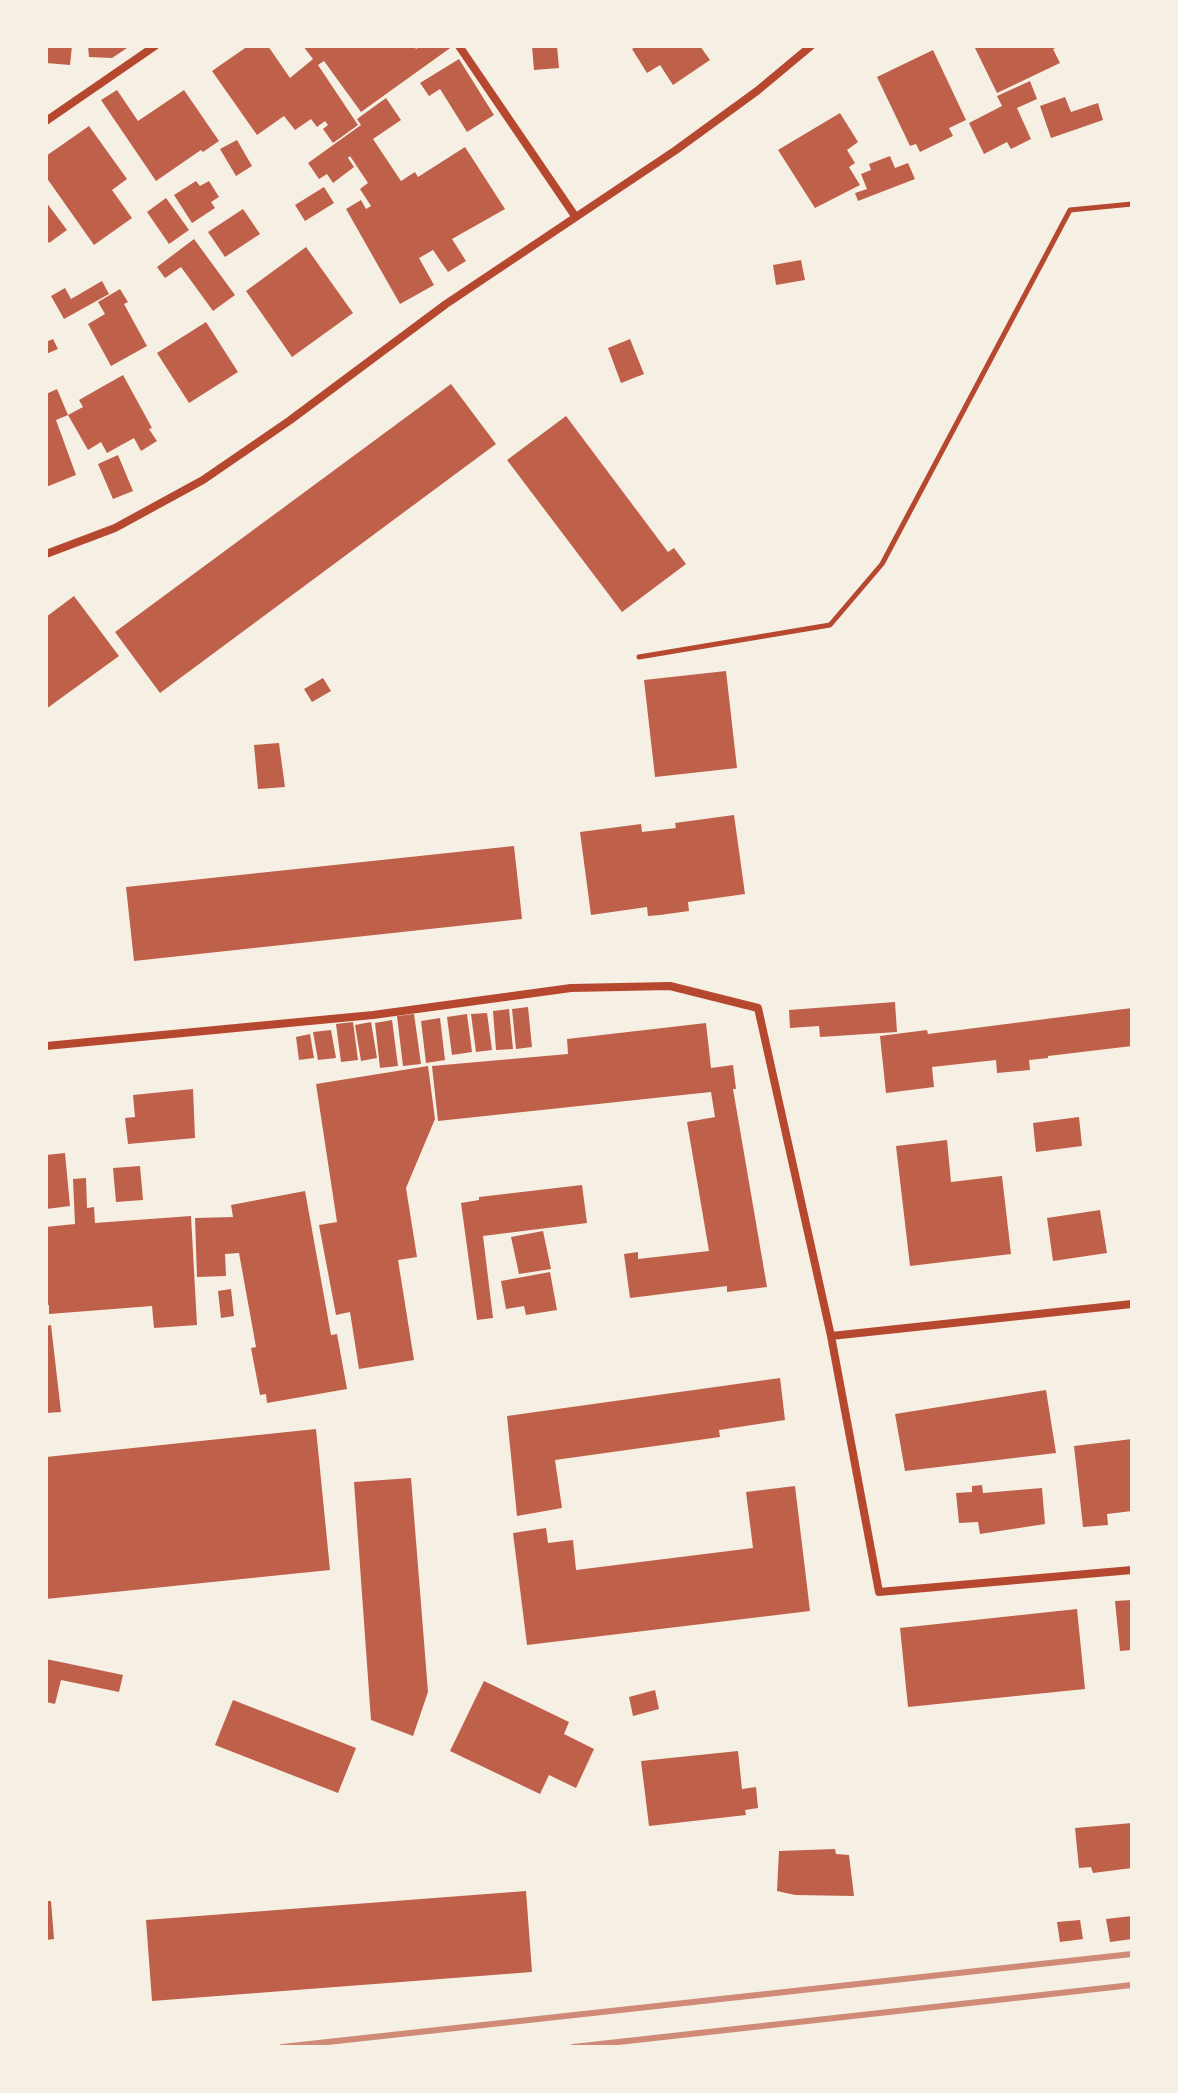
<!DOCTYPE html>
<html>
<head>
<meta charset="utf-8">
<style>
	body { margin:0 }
	#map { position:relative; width:1178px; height:2093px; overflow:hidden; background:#f6efe4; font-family:"Zilla Slab",serif }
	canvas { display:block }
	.frame { position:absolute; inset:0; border:48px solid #f6efe4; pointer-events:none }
</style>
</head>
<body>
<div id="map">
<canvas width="1178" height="2093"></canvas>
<div class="frame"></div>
</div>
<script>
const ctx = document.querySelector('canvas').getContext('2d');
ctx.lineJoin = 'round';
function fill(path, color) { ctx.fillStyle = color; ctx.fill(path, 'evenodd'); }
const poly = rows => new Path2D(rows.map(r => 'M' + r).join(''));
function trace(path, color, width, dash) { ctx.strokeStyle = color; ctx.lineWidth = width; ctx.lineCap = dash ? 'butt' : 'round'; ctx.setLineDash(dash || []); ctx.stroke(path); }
const building = poly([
	[46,46,72,46,70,65,46,63],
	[88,46,130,46,112,58,89,57],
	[248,46,268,46,290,78,313,59,303,46,414,46,416,49,420,46,453,46,361,112,324,61,318,65,358,125,333,143,323,129,328,125,325,121,317,127,311,119,295,130,284,116,257,135,212,71],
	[532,46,557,46,559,68,534,70],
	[637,46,700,46,710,60,673,85,660,65,647,73,632,49],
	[974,46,1061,46,1053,49,1060,63,997,93],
	[933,50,966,120,949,128,953,136,920,152,916,144,910,146,877,77],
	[459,59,494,115,467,132,440,89,429,96,420,83],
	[1030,81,1037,99,1017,108,1031,139,1011,149,1007,142,984,154,969,123,1002,106,997,96],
	[117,90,138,121,184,90,219,141,203,152,201,150,156,181,101,100],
	[1065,97,1071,112,1098,103,1103,120,1051,138,1040,106],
	[386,98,401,120,373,139,401,181,415,172,418,177,465,147,505,209,452,239,466,261,448,272,433,250,419,258,434,285,400,304,346,209,361,200,366,209,371,206,360,189,368,183,350,156,348,158,354,167,333,183,327,174,319,179,308,163,361,125,357,119],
	[840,113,858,142,847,150,855,163,849,167,860,185,815,208,778,150],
	[89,126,127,179,112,190,132,218,94,245,46,177,46,156],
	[237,140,252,166,236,176,220,149],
	[890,156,895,168,908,163,915,179,858,201,855,193,867,189,861,174,871,170,869,164],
	[196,181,200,186,209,181,219,197,211,202,215,208,192,223,174,195],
	[324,187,334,203,305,221,295,205],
	[166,198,189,230,169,244,147,212],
	[46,202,67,230,49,243,46,238],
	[243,209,260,234,225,257,208,232],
	[194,239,235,295,213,311,181,267,165,278,157,267],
	[306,247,353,313,292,357,246,291],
	[801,260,805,280,776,285,773,265],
	[102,281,109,294,64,319,51,296,65,288,71,299],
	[120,289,128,302,124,304,147,346,111,366,88,324,105,314,98,302],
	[206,322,238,372,189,403,157,353],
	[53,339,58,349,46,354,46,342],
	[630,339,644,374,621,383,608,348],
	[123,375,152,428,149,429,157,441,141,451,134,438,107,453,101,442,88,450,68,415,83,407,79,400],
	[451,384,496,444,160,693,115,632],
	[57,389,68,415,56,420,76,475,46,487,46,394],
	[566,416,668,552,674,548,686,564,622,612,507,460],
	[118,455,133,491,113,499,98,464],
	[74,596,119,656,46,709,46,617],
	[726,671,737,768,655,777,644,680],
	[323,678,331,691,312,702,304,689],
	[279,743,285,787,258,789,254,745],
	[734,815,745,894,688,902,689,911,660,915,648,916,647,907,591,915,580,832,641,824,642,832,676,828,675,823],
	[514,846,522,919,134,961,126,887],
	[895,1002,897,1032,820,1037,819,1026,790,1028,789,1010],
	[528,1007,532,1047,516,1049,512,1009],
	[1132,1008,1132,1046,1048,1056,1048,1058,1029,1060,1030,1070,997,1073,996,1060,932,1067,934,1087,886,1093,880,1036,927,1030,928,1034],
	[509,1009,513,1049,496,1050,493,1011],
	[487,1013,492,1050,476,1052,471,1014],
	[414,1014,421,1064,403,1066,397,1016],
	[467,1014,472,1052,452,1055,447,1017],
	[440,1018,445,1060,426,1063,421,1021],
	[392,1020,398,1066,380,1068,375,1023],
	[353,1022,358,1060,341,1062,336,1024],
	[371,1022,377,1058,361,1061,355,1025],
	[706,1023,711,1068,733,1065,736,1089,733,1089,767,1287,727,1292,727,1286,630,1298,624,1254,638,1252,638,1259,709,1251,687,1122,715,1117,711,1092,438,1121,432,1066,568,1054,567,1039],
	[331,1030,336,1058,318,1060,313,1032],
	[310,1034,314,1058,299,1060,296,1037],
	[428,1066,435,1119,406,1188,417,1257,398,1260,414,1360,359,1369,350,1312,336,1315,319,1225,337,1222,316,1084],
	[193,1089,195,1138,128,1144,125,1118,135,1117,133,1095],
	[1079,1117,1082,1146,1036,1152,1033,1123],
	[947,1140,951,1182,1002,1176,1011,1254,910,1266,896,1146],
	[65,1153,70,1206,46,1209,46,1155],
	[140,1166,143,1200,116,1202,113,1168],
	[86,1178,87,1208,94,1207,95,1223,191,1216,197,1325,154,1328,152,1306,49,1314,49,1305,46,1305,46,1227,75,1224,73,1179],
	[582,1185,587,1223,483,1236,493,1318,477,1320,461,1203,479,1200,479,1197],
	[305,1191,331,1335,337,1334,347,1389,267,1403,266,1394,260,1395,251,1348,256,1347,239,1253,225,1254,226,1276,197,1277,195,1218,233,1217,231,1205],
	[1100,1210,1107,1253,1053,1261,1047,1218],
	[543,1231,551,1269,519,1274,511,1237],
	[550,1272,557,1310,526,1315,524,1306,506,1309,501,1281],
	[231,1289,234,1316,221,1318,218,1291],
	[51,1325,61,1412,46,1413,46,1326],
	[780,1378,785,1420,719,1430,720,1437,555,1460,562,1508,517,1516,507,1416],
	[1046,1390,1056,1453,905,1471,895,1414],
	[316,1429,330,1570,46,1599,46,1457],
	[1132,1439,1132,1511,1107,1514,1108,1525,1083,1527,1074,1446],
	[411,1478,428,1692,413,1736,371,1720,354,1482],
	[982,1485,983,1493,1042,1488,1045,1524,980,1534,978,1522,959,1523,956,1493,972,1492,972,1486],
	[795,1486,810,1611,527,1645,513,1533,546,1528,548,1543,573,1540,576,1570,753,1548,746,1492],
	[1132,1600,1132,1650,1120,1651,1115,1601],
	[1077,1609,1085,1689,908,1707,900,1628],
	[46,1659,123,1675,119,1692,61,1680,55,1704,46,1702],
	[484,1681,569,1722,564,1734,594,1749,576,1788,549,1775,540,1794,450,1751],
	[655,1690,659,1709,633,1716,629,1697],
	[233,1700,356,1748,338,1793,215,1745],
	[738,1751,742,1789,756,1787,758,1808,745,1810,746,1815,649,1826,641,1761],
	[1132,1823,1132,1868,1093,1873,1091,1867,1079,1868,1075,1828],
	[835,1849,836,1854,849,1855,854,1896,795,1895,777,1891,779,1851],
	[526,1891,532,1972,152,2001,146,1920],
	[46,1901,51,1901,54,1939,46,1940],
	[1132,1916,1132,1939,1110,1942,1106,1919],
	[1080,1920,1083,1939,1060,1942,1057,1922]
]);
const path = poly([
	[639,657,830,625,882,564,1070,210,1132,204]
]);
const minor = poly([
	[459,46,575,216],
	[46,121,155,46],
	[46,554,115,528,203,480,289,421,446,304,676,150,757,91,811,46],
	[46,1046,373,1015,571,988,670,986,758,1008,831,1336],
	[1132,1304,831,1336,879,1592,1132,1570]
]);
const rail = poly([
	[282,2047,1132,1954],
	[573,2047,1132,1985]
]);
fill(building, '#bf614a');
trace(path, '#b5482f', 5);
trace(minor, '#b5482f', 8);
trace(rail, '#cf8b77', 6);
</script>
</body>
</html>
